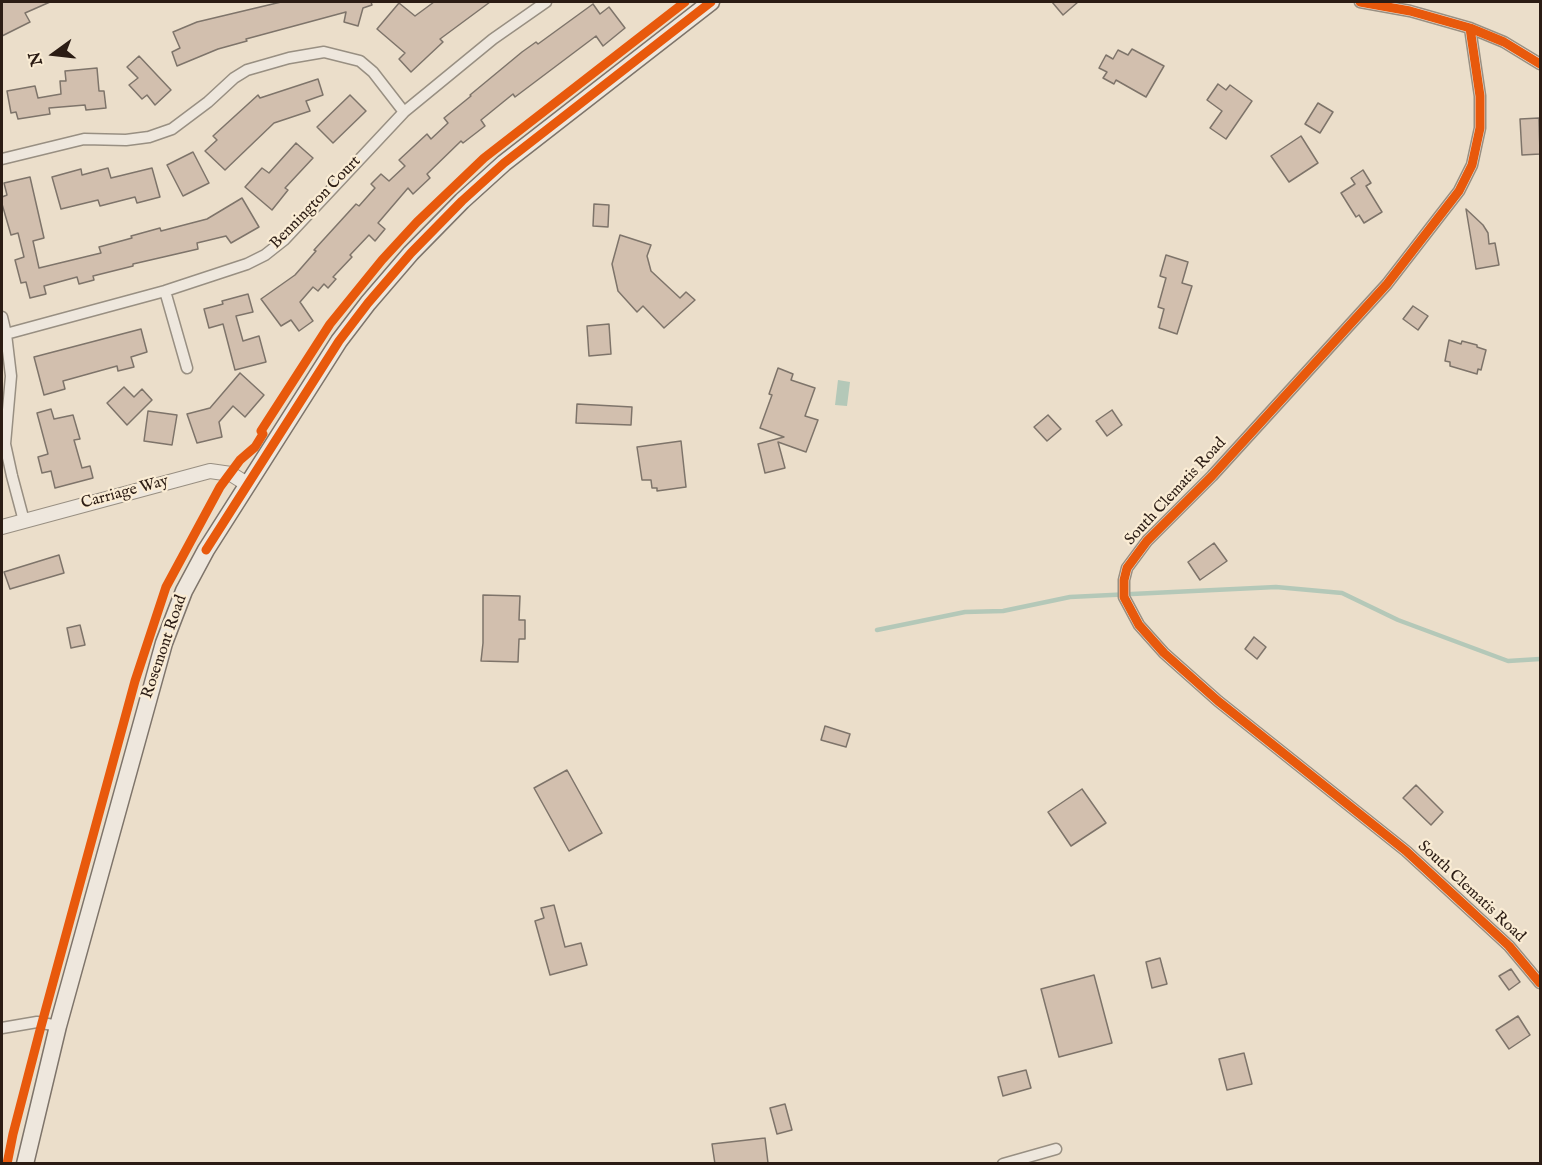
<!DOCTYPE html>
<html>
<head>
<meta charset="utf-8">
<style>
	body { margin:0 }
	#map { position:relative; width:1542px; height:1165px; overflow:hidden; background:#ebdeca; font-family:"IM FELL English",serif }
	canvas { display:block }
	.frame { position:absolute; inset:0; border:3px solid #2b1c14; pointer-events:none }
	.north { position:absolute; left:24px; top:24px; width:60px; height:60px; -webkit-text-stroke:4px #faecd4; paint-order:stroke; rotate:255deg; font-size:16px; font-weight:700; line-height:24px; text-align:center; color:#2b1c14 }
	.north::after { content:''; display:block; margin:auto; width:21px; height:27px; background:#2b1c14; clip-path:polygon(50% 0,100% 100%,50% 72%,0 100%) }
</style>
</head>
<body>
<div id="map">
<canvas width="1542" height="1165"></canvas>
<div class="frame"></div>
<div class="north">N</div>
</div>
<script>
const ctx = document.querySelector('canvas').getContext('2d');
ctx.lineJoin = 'round';
function fill(path, color) { ctx.fillStyle = color; ctx.fill(path, 'evenodd'); }
const poly = rows => new Path2D(rows.map(r => 'M' + r).join(''));
function trace(path, color, width, dash) { ctx.strokeStyle = color; ctx.lineWidth = width; ctx.lineCap = dash ? 'butt' : 'round'; ctx.setLineDash(dash || []); ctx.stroke(path); }
function drawText(font, color, halo, rows, align = 'center') {
  ctx.font = font + ' "IM FELL English",serif'; ctx.lineWidth = 4.5; ctx.setLineDash([]); ctx.textBaseline = 'middle'; ctx.strokeStyle = halo; ctx.fillStyle = color; for (const [text, x, y, turn = 0] of rows) {
    ctx.save(); ctx.translate(x, y); ctx.rotate((+turn || 0) * Math.PI / 180); ctx.textAlign = isNaN(turn) ? turn : align; if (halo) ctx.strokeText(text, 0, 0); ctx.fillText(text, 0, 0); ctx.restore();
  }
}
const water = poly([
	[838,380,850,382,847,406,835,405]
]);
const stream = poly([
	[877,630,965,612,1003,611,1070,597,1276,587,1342,593,1398,620,1508,661,1540,659]
]);
const building = poly([
	[2,2,50,2,25,13,30,22,2,36,2,2],
	[281,2,371,2,372,5,363,8,358,26,344,22,346,12,246,39,247,41,218,49,177,66,172,52,180,48,173,32,197,22,281,2],
	[434,2,490,2,440,39,443,42,411,72,399,59,405,53,377,29,399,3,415,16,434,2],
	[1052,2,1078,2,1063,15,1052,2],
	[593,4,600,14,609,7,625,28,603,46,596,36,515,97,513,94,481,120,485,126,463,143,461,141,427,174,430,178,413,194,408,188,378,223,385,229,375,241,369,235,350,255,352,257,333,277,336,279,328,288,324,284,318,291,313,287,300,302,313,321,299,331,291,320,281,326,261,299,295,275,316,251,314,250,356,204,359,206,375,188,371,184,381,174,389,181,405,166,399,160,427,134,431,139,448,123,444,118,471,96,470,95,522,52,536,42,538,44,593,4],
	[1132,49,1164,66,1146,97,1116,80,1114,84,1103,78,1107,72,1099,68,1106,55,1113,59,1118,50,1128,55,1132,49],
	[139,56,171,90,155,105,147,95,142,99,129,85,138,78,127,67,139,56],
	[97,68,99,91,104,91,106,108,86,110,85,105,49,108,50,114,18,119,16,112,11,113,7,91,35,86,38,98,61,94,60,81,66,81,65,71,97,68],
	[318,79,323,95,306,101,310,111,274,123,225,170,205,151,217,140,213,136,258,95,260,98,318,79],
	[1218,84,1226,90,1230,85,1252,101,1226,139,1210,128,1222,111,1207,100,1218,84],
	[350,95,366,111,333,143,317,127,350,95],
	[1318,103,1333,112,1320,133,1305,124,1318,103],
	[1539,118,1540,154,1522,155,1520,119,1539,118],
	[1301,136,1318,163,1289,182,1271,156,1301,136],
	[296,143,313,158,285,188,288,190,272,210,245,187,262,168,269,173,296,143],
	[193,152,209,183,183,196,167,165,193,152],
	[108,168,111,178,152,168,160,197,137,203,135,197,100,206,98,200,61,209,52,177,81,169,82,175,108,168],
	[1363,170,1371,183,1366,186,1382,212,1364,223,1359,215,1356,217,1341,193,1355,184,1351,178,1363,170],
	[30,177,44,238,33,241,39,268,101,253,99,247,132,238,131,236,160,228,161,231,207,219,242,198,259,227,231,243,226,236,197,243,198,249,133,264,133,266,93,276,94,280,79,284,77,277,44,286,46,294,30,298,26,282,21,283,15,260,24,257,18,233,11,235,2,204,2,197,7,195,4,183,30,177],
	[594,204,609,205,608,227,593,226,594,204],
	[1466,209,1483,225,1488,233,1489,244,1495,243,1499,265,1476,269,1466,209],
	[620,235,651,245,647,256,651,271,680,298,686,292,695,300,664,328,643,306,637,312,618,291,612,264,620,235],
	[1166,255,1188,262,1182,283,1192,286,1177,334,1159,328,1164,309,1158,307,1166,278,1160,276,1166,255],
	[248,294,253,312,236,316,243,341,259,336,266,362,235,370,223,324,209,328,204,309,223,304,222,301,248,294],
	[1413,306,1428,316,1418,330,1403,319,1413,306],
	[609,324,611,354,589,356,587,326,609,324],
	[141,329,147,352,131,357,134,367,118,371,117,366,63,381,65,389,44,395,34,357,141,329],
	[1449,340,1461,344,1462,341,1477,345,1477,347,1486,350,1481,370,1478,369,1477,374,1450,366,1450,362,1445,361,1449,340],
	[778,368,793,374,791,380,815,388,805,416,818,420,806,452,778,442,785,468,765,473,758,444,784,437,760,428,772,395,769,394,778,368],
	[240,373,264,395,245,417,233,406,219,422,222,437,197,443,187,414,210,408,240,373],
	[124,387,134,397,142,389,152,400,127,425,107,403,124,387],
	[577,404,632,407,631,425,576,423,577,404],
	[51,409,54,419,73,415,80,439,74,440,82,468,90,466,93,478,55,488,51,471,42,473,38,457,48,454,37,413,51,409],
	[1112,410,1122,425,1107,436,1096,421,1112,410],
	[148,411,177,415,172,445,144,441,148,411],
	[1048,415,1061,429,1047,441,1034,427,1048,415],
	[681,441,686,487,657,491,657,488,652,488,651,480,642,480,637,447,681,441],
	[1214,543,1227,561,1200,580,1188,562,1214,543],
	[59,555,64,573,10,589,4,572,59,555],
	[483,595,520,596,519,620,525,620,525,639,519,639,518,662,481,661,483,643,483,595],
	[80,625,85,645,71,648,67,628,80,625],
	[1254,637,1266,647,1257,659,1245,649,1254,637],
	[825,726,850,734,846,747,821,740,825,726],
	[567,770,602,833,569,851,534,788,567,770],
	[1416,785,1443,812,1431,825,1403,798,1416,785],
	[1082,789,1106,823,1071,846,1048,812,1082,789],
	[554,905,565,947,581,943,587,965,550,975,535,921,544,918,541,908,554,905],
	[1160,958,1167,984,1152,988,1146,962,1160,958],
	[1511,969,1520,982,1509,990,1499,976,1511,969],
	[1094,975,1112,1043,1059,1057,1041,989,1094,975],
	[1518,1016,1530,1035,1509,1049,1496,1030,1518,1016],
	[1244,1053,1252,1084,1227,1090,1219,1059,1244,1053],
	[1026,1070,1031,1088,1003,1096,998,1077,1026,1070],
	[785,1104,792,1130,777,1134,770,1108,785,1104],
	[765,1138,768,1163,715,1164,712,1144,765,1138]
]);
const minor = poly([
	[1360,2,1410,11,1470,28,1504,42,1540,64],
	[1470,28,1480,96,1480,128,1472,165,1459,191,1387,284,1212,476,1147,541,1127,568,1124,580,1124,597,1139,625,1164,653,1218,701,1406,851,1509,946,1540,983],
	[2,159,84,139,126,140,149,137,172,129,208,102,234,78,247,70,289,58,324,52,360,61,373,72,404,112],
	[165,291,187,368],
	[2,317,6,334,11,376,5,444,12,476,24,521],
	[6,334,165,291,247,264,265,255,284,240,404,112,493,39,546,2],
	[2,1028,37,1022,58,1026],
	[1003,1164,1056,1149]
]);
const tertiary = poly([
	[2,527,210,471,231,474,247,484]
]);
const secondary = poly([
	[25,1164,58,1026,164,643,184,591,206,550,339,341,368,303,411,253,462,201,504,163,711,2]
]);
const cycleway = poly([
	[1360,2,1410,11,1470,28,1504,42,1540,64],
	[1470,28,1480,96,1480,128,1472,165,1459,191,1387,284,1212,476,1147,541,1127,568,1124,580,1124,597,1139,625,1164,653,1218,701,1406,851,1509,946,1540,983],
	[206,550,339,341,368,303,411,253,462,201,504,163,711,2],
	[7,1164,13,1134,39,1034,135,681,166,587,220,487,240,460,255,447,263,434,261,431,330,324,382,260,417,222,484,158,685,2]
]);
const streetNames = [
	["Bennington Court",316,203,-46],
	["South Clematis Road",1176,492,-47],
	["Carriage Way",125,493,-15],
	["Rosemont Road",165,647,-71],
	["South Clematis Road",1471,892,43]
];
fill(water, '#b4c8b8');
trace(stream, '#b4c8b8', 4.5);
fill(building, '#d2bfae');
trace(building, '#7e746a', 1.5);
trace(minor, '#988f82', 13);
trace(tertiary, '#988f82', 16);
trace(secondary, '#7e746a', 19);
trace(minor, '#eee7dd', 10);
trace(tertiary, '#eee7dd', 14);
trace(secondary, '#eee7dd', 16);
trace(cycleway, '#e8590c', 9);
drawText('16px', '#2b1c14', '#faecd4', streetNames);
</script>
</body>
</html>
